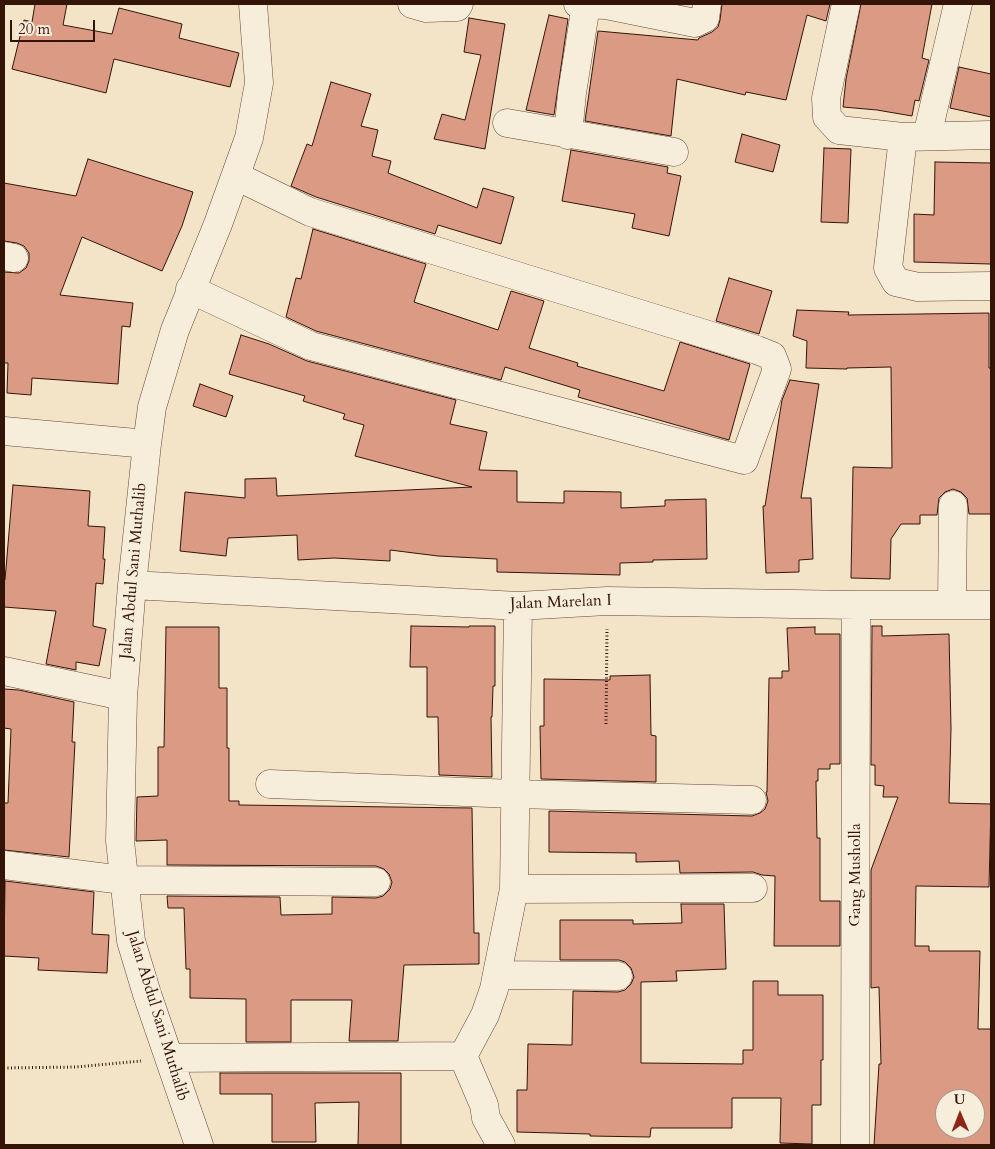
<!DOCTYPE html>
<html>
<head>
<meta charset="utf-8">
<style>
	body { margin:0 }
	#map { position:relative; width:995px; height:1149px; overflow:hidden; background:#f3e4c8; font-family:Cardo,serif }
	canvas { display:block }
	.frame { position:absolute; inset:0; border:5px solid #351408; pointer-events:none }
	.north { position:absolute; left:935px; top:1089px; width:50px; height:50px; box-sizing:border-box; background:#f7eddb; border:1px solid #a99687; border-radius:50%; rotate:359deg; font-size:14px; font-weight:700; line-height:20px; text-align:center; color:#351408 }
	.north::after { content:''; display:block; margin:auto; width:18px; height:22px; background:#8f2418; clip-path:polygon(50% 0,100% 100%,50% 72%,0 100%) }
	.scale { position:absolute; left:10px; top:20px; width:85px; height:22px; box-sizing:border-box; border:2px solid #351408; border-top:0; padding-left:6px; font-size:15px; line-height:18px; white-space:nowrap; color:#351408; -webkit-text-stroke:4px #f7eddb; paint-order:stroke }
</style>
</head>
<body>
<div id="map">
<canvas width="995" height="1149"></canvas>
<div class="frame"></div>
<div class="north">U</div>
<div class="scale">20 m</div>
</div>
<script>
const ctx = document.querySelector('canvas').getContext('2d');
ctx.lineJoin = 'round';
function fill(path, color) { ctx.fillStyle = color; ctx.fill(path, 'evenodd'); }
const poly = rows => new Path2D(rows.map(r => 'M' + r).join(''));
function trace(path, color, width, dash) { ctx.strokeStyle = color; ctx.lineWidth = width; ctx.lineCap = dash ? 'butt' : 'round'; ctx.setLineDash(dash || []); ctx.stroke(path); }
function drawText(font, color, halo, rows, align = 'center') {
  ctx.font = font + ' Cardo,serif'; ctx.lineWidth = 4; ctx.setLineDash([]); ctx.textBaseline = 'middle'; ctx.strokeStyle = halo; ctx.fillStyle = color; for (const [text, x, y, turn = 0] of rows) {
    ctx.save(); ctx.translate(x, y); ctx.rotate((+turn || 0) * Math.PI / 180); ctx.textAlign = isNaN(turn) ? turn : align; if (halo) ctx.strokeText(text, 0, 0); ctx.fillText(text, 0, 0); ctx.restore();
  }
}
const building = poly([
	[35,4,67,4,63,25,112,34,119,8,182,24,179,38,239,53,230,87,114,59,106,93,12,69,24,20,32,22,35,4],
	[722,4,830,4,826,21,807,15,786,100,746,92,745,95,677,79,671,136,585,121,598,31,698,40,699,38,712,32,718,27,720,20,722,4],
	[861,4,932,4,922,58,929,60,919,101,915,100,912,116,877,110,843,107,846,79,861,4],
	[549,15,568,19,554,115,526,110,549,15],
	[469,18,505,24,485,149,434,139,442,114,465,120,481,55,464,52,469,18],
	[959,67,991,74,991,117,950,108,959,67],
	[331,82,371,94,361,126,378,130,372,156,391,161,388,173,477,208,483,188,514,197,501,244,438,225,435,234,316,197,291,186,307,144,312,146,331,82],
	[742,134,780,145,773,172,735,162,742,134],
	[824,148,851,149,848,223,821,222,824,148],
	[571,150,668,167,667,173,681,176,669,236,632,228,635,214,562,201,571,150],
	[88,159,193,192,182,226,162,271,82,237,60,295,133,303,130,327,122,326,118,384,32,378,31,395,7,393,8,363,4,363,4,272,19,273,26,268,29,261,29,253,24,246,17,243,4,241,4,183,76,196,88,159],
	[935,162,991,163,991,264,914,262,914,214,934,215,935,162],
	[313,229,426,264,414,302,498,330,511,291,544,301,529,348,578,363,577,366,664,391,680,342,750,364,729,440,578,397,580,390,505,367,501,380,316,331,286,317,296,278,301,279,313,229],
	[729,278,772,291,759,334,716,321,729,278],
	[797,310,849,312,848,315,989,313,989,368,991,368,991,514,969,514,967,498,961,492,953,489,945,492,939,498,937,515,920,515,920,524,901,524,891,539,890,579,851,578,853,467,892,468,891,367,847,368,847,369,806,368,807,341,793,336,797,310],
	[241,335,269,344,307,361,456,400,450,424,487,432,479,470,517,471,517,502,564,503,564,491,621,492,621,508,665,506,665,500,706,499,707,559,653,560,653,562,620,563,620,575,497,572,497,559,438,556,390,550,390,561,334,558,298,560,297,535,228,538,226,556,180,551,185,492,245,498,245,479,276,478,277,496,472,487,355,456,364,425,343,419,345,414,303,401,305,396,229,374,241,335],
	[790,380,819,384,801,498,811,498,813,559,799,560,799,572,766,573,763,506,765,506,782,400,790,380],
	[200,384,233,396,226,417,193,406,200,384],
	[13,485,90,491,88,526,105,527,103,559,105,559,103,584,96,583,93,626,106,629,99,666,76,662,76,670,46,664,56,611,4,607,4,580,5,580,13,485],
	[411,626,469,627,469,626,495,626,495,686,493,686,492,717,491,717,492,777,439,775,438,717,427,717,427,667,410,667,411,626],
	[872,626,882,626,882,636,949,634,951,729,949,803,991,804,989,887,916,886,915,946,929,946,929,951,980,951,978,1029,991,1029,991,1145,874,1145,879,1064,881,1064,879,987,871,988,871,870,898,797,883,797,884,786,875,785,875,765,871,765,872,626],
	[945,1099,975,1099,975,1129,945,1129,945,1099],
	[166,627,219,627,219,688,227,688,227,748,229,748,229,801,239,801,239,805,472,808,474,933,479,933,479,964,404,965,398,1041,349,1041,352,1000,291,1000,291,1042,246,1042,246,999,190,998,190,969,186,969,184,908,168,908,167,896,280,897,281,915,332,914,332,897,376,898,383,896,390,889,392,882,389,874,384,869,376,866,167,865,167,840,136,841,137,797,158,796,158,747,164,747,166,627],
	[815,627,815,634,840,634,840,764,830,764,830,769,818,769,818,781,816,781,817,838,820,838,820,901,840,901,840,946,774,946,775,876,762,875,753,872,680,873,679,861,636,862,636,853,549,852,549,811,752,816,760,813,765,809,768,801,766,792,767,792,769,678,782,678,782,671,789,671,787,628,815,627],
	[650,675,651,735,656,736,656,782,541,779,540,726,544,726,544,679,610,680,610,676,650,675],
	[4,689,19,690,74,702,72,742,75,742,69,857,4,850,4,803,8,803,11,729,4,728,4,689],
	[5,881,94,892,92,934,109,935,107,973,38,970,39,958,4,956,5,881],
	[681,904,724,904,726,969,676,971,677,981,641,982,641,1063,743,1064,743,1050,753,1050,753,981,778,981,778,995,823,995,823,1060,821,1060,821,1105,812,1105,812,1144,780,1143,781,1098,732,1098,732,1128,651,1128,650,1137,590,1136,590,1134,517,1132,517,1090,527,1090,528,1044,572,1045,573,991,618,992,625,990,631,984,634,977,631,968,625,962,619,960,560,960,560,920,633,920,633,924,682,923,681,904],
	[220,1073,401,1073,401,1145,358,1145,359,1102,315,1103,316,1142,272,1142,272,1094,220,1094,220,1073]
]);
const path = poly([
	[606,724,607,629],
	[4,1068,76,1067,141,1061]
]);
const minor = poly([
	[412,4,426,8,457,7,459,4],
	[578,4,606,5,695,23,705,18,707,4],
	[846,4,826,98,827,117,839,130,903,137,991,135],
	[507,123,674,152],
	[568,135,572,93,586,5],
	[927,136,958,4],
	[903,137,888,268,896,282,918,287,991,286],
	[4,256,14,258],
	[190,289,311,346,744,460,777,369,772,356,757,350,310,212,236,176],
	[4,431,147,444],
	[132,585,518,606,607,601,856,605,991,605],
	[952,604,953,505],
	[4,671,123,696],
	[270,784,514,794,752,800],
	[4,865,123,880,376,882],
	[514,889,753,888],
	[497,975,618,976],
	[169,1058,463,1056],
	[199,1145,147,994,131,941,120,841,123,696,132,585,147,444,152,407,175,330,218,224,249,138,259,83,253,4],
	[501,1145,486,1118,484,1105,463,1056,485,1015,494,989,514,889,518,606],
	[855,1145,856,605]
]);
const streetNames = [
	["Jalan Abdul Sani Muthalib",134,571,-85],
	["Jalan Marelan I",561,603,-2],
	["Gang Musholla",856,875,-90],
	["Jalan Abdul Sani Muthalib",157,1016,73]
];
fill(building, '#da9a84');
trace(building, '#351408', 1);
trace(minor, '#644838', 29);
trace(path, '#351408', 3, [1, 2.5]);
trace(minor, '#f7eddb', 28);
drawText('16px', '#351408', '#f7eddb', streetNames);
</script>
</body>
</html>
